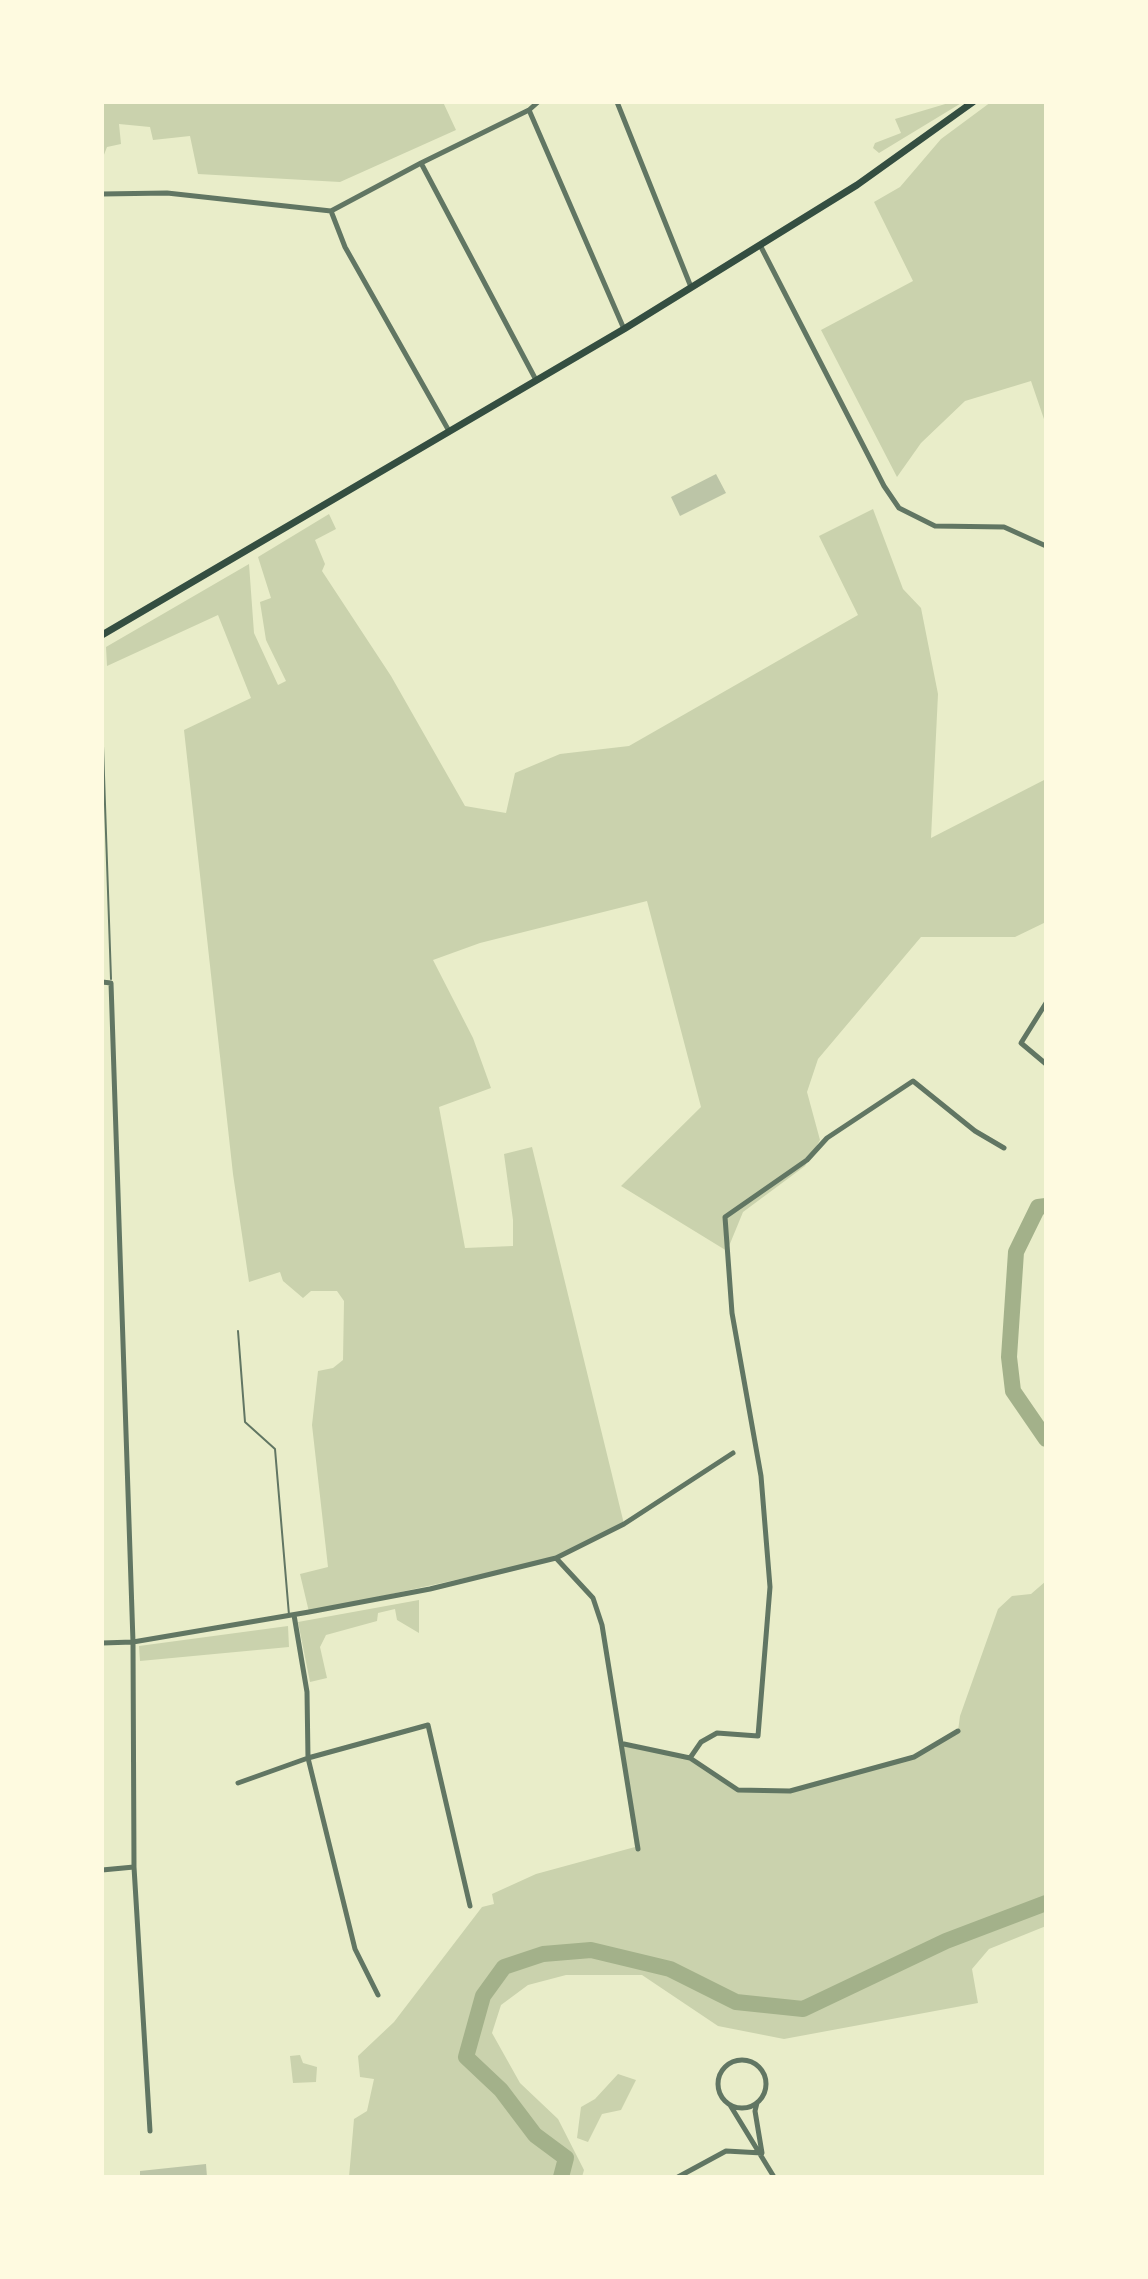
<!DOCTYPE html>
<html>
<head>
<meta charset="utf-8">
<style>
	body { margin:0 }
	#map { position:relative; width:1148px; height:2279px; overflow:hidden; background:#e9edc9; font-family:"Open Sans",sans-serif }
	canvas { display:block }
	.frame { position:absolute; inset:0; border:104px solid #fefae0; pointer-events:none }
</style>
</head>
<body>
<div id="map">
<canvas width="1148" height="2279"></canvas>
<div class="frame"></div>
</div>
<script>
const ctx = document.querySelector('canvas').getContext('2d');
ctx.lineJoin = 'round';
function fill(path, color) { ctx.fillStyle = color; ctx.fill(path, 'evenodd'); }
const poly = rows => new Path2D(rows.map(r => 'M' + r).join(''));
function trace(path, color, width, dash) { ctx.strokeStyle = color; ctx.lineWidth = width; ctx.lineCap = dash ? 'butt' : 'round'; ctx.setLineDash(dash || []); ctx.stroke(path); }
const green = poly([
	[102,102,443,102,456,130,340,182,198,174,190,136,153,140,150,127,119,124,121,144,107,147,102,160],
	[952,102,963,102,879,153,873,148,875,143,901,133,895,119],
	[991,102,1046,102,1046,425,1031,381,965,401,921,443,897,477,821,330,913,281,874,202,900,187,941,139],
	[873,509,903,589,921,608,938,694,931,838,1046,779,1046,922,1015,937,921,937,818,1059,807,1092,820,1140,805,1166,743,1212,727,1251,621,1186,701,1107,647,901,480,943,433,960,473,1038,491,1088,439,1107,465,1248,513,1246,513,1220,504,1154,532,1147,624,1524,556,1558,309,1612,300,1574,328,1567,312,1425,318,1371,333,1368,343,1360,344,1301,337,1291,311,1291,303,1298,283,1281,280,1272,249,1282,233,1174,184,730,251,698,218,615,107,666,106,647,249,564,254,633,278,685,286,681,266,640,260,602,271,598,258,557,329,514,336,529,315,540,325,564,322,571,391,676,465,806,506,813,515,773,560,754,629,746,858,615,819,536],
	[1046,1581,1046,1926,989,1949,972,1969,978,2003,784,2039,718,2026,642,1975,566,1975,528,1985,501,2005,492,2033,520,2083,558,2119,584,2170,582,2177,349,2177,354,2119,367,2111,374,2079,360,2077,358,2056,394,2022,482,1907,494,1904,492,1894,536,1874,635,1847,620,1744,690,1758,738,1790,790,1791,914,1757,958,1731,960,1716,998,1609,1012,1596,1031,1594],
	[419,1600,419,1633,397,1620,395,1609,378,1613,377,1621,326,1635,320,1647,327,1678,310,1682,298,1622],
	[288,1626,289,1647,140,1661,139,1646],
	[300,2055,303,2063,317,2067,316,2082,293,2083,290,2056],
	[618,2074,636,2080,621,2110,602,2114,588,2142,577,2138,581,2107,595,2099]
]);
const river = poly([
	[1046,1206,1038,1207,1016,1252,1009,1357,1013,1391,1046,1439],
	[561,2177,566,2158,535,2135,501,2090,466,2057,483,1996,504,1967,543,1954,591,1950,670,1969,736,2002,803,2009,946,1941,1046,1903]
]);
const building = poly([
	[716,474,726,493,680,516,671,497],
	[206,2164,207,2177,140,2177,140,2171]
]);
const service = poly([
	[102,717,111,979],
	[238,1331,245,1422,275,1449,289,1615]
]);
const minor = poly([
	[617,102,691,287],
	[529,110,624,329],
	[421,163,529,110,538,102],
	[102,194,167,193,331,211],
	[331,211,421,163,536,380],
	[331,211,345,247,449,431],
	[760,245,884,486,899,508,935,526,1004,527,1046,546],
	[102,982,111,983,133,1642,134,1867,150,2131],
	[1046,1003,1021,1043,1046,1064],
	[556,1558,593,1598,602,1625,638,1849],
	[294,1615,307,1692,308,1758,355,1949,378,1995],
	[102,1643,133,1642,309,1612,430,1589,556,1558,624,1524,733,1453],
	[624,1744,690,1758,738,1790,790,1791,914,1757,958,1731],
	[690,1758,701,1742,717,1733,758,1736,770,1587,761,1476,732,1313,725,1217,807,1160,827,1138,913,1081,975,1131,1004,1148],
	[238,1783,308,1758,428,1725,470,1906],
	[102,1870,134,1867],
	'718 2084a24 24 0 1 1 48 0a24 24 0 1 1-48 0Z',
	[730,2105,774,2177],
	[678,2177,726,2151,762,2153,755,2111,757,2103]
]);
const secondary = poly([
	[102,635,624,329,857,185,973,102]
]);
fill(green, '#cad2ad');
trace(river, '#a3b18a', 16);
fill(building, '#bcc5a7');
trace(service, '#617663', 2);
trace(minor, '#617663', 5);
trace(secondary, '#344e41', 7);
</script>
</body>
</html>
